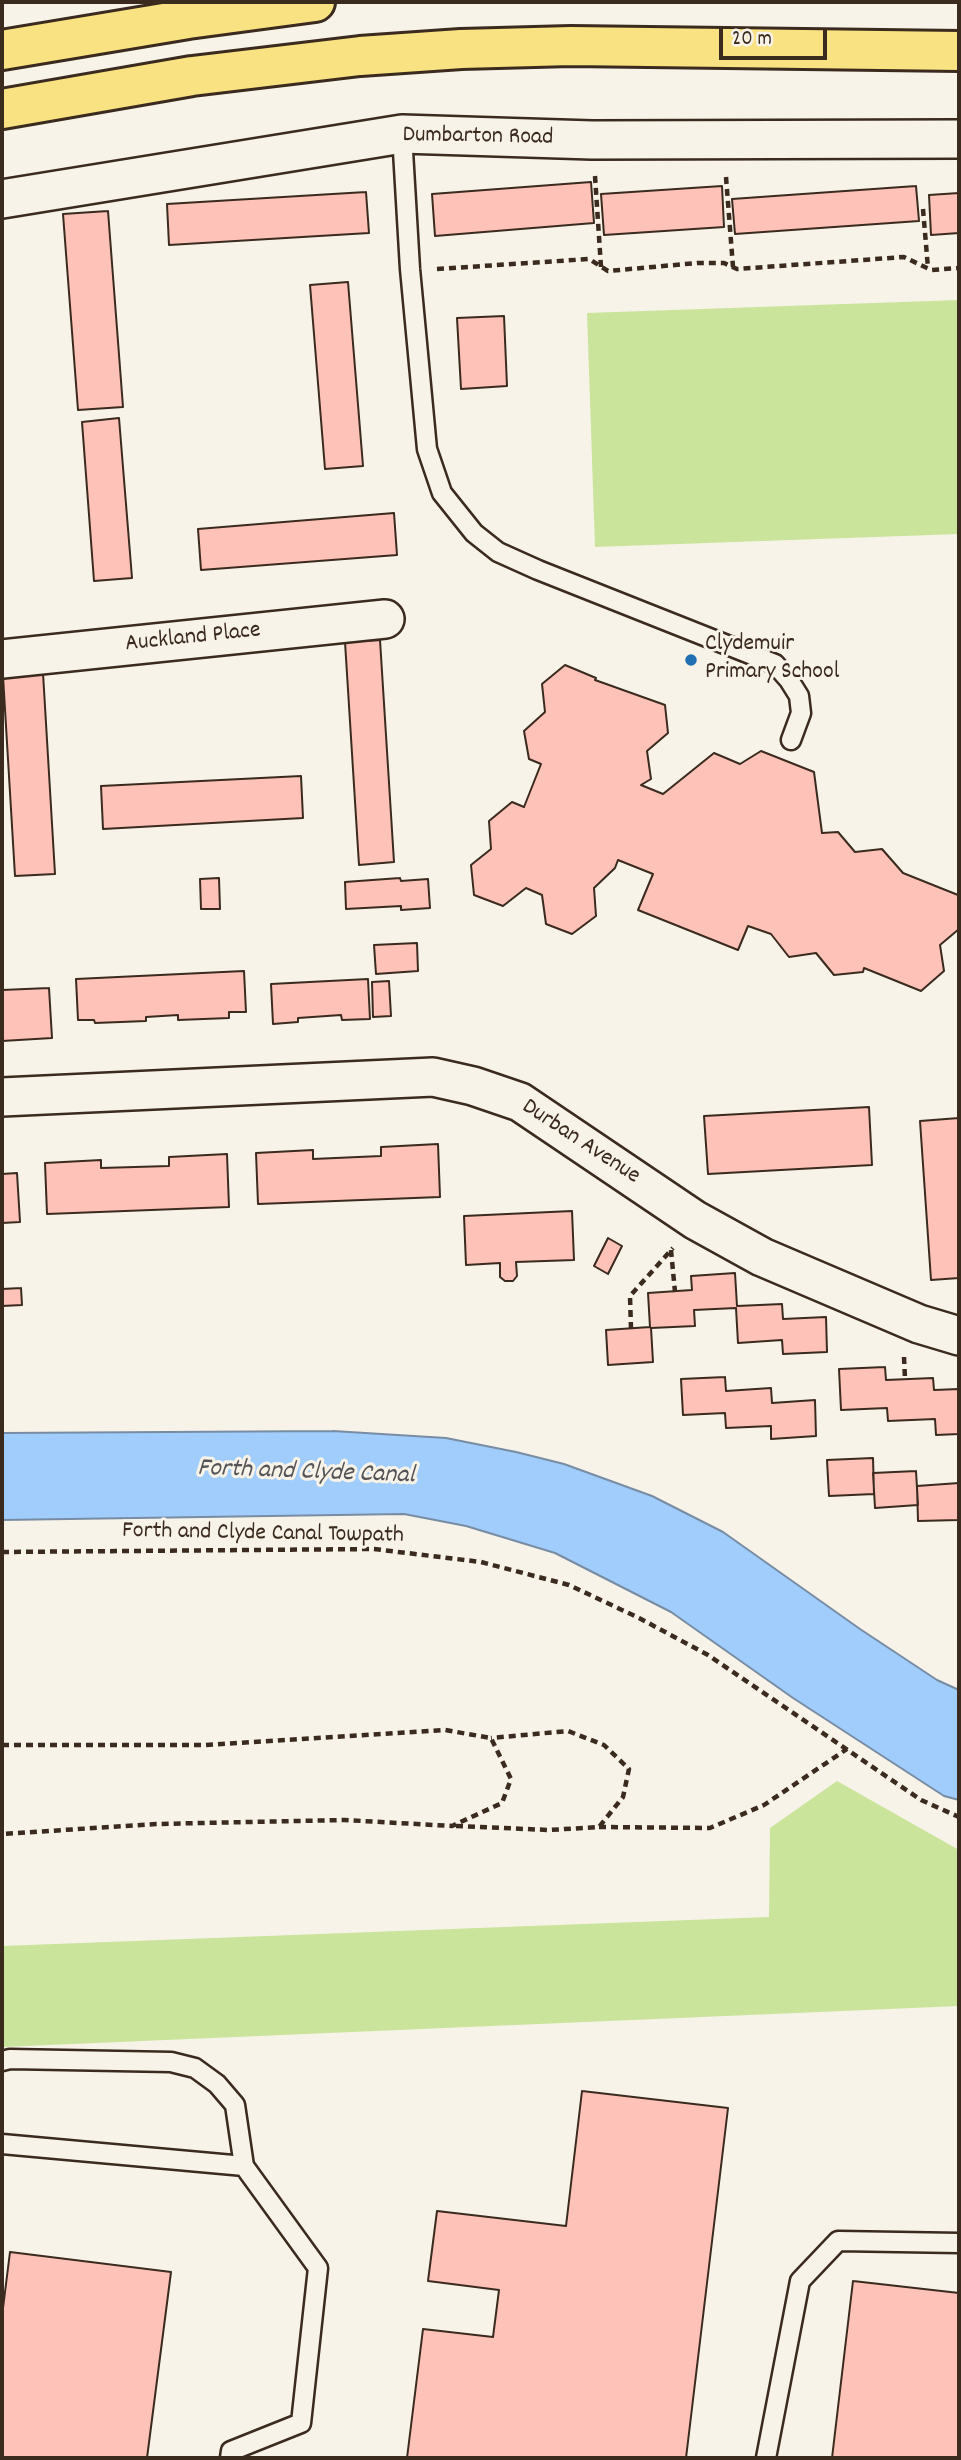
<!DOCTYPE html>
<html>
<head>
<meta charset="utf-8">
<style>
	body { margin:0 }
	#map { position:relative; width:961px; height:2460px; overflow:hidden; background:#f7f3e8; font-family:Dekko,sans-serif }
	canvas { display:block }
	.frame { position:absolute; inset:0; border:4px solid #3b2a1e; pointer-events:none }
	.scale { position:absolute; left:719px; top:28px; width:108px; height:32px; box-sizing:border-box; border:4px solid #3b2a1e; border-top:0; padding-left:9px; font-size:21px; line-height:24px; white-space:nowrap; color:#3b2a1e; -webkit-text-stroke:5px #f7f3e8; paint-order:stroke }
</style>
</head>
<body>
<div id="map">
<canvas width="961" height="2460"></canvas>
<div class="frame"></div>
<div class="scale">20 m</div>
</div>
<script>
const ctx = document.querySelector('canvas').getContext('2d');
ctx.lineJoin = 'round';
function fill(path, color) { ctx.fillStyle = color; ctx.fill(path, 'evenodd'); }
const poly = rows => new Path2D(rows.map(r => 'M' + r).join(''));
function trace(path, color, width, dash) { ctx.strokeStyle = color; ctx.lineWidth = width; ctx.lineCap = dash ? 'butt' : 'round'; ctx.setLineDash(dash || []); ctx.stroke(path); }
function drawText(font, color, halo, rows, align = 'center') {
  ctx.font = font + ' Dekko,sans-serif'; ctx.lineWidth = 6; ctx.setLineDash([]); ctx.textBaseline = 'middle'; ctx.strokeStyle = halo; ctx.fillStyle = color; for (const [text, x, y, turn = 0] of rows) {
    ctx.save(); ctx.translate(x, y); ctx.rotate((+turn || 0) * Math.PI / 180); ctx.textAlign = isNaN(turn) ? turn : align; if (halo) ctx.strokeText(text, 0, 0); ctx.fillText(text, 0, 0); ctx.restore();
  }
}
const green = poly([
	[959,300,959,534,595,547,587,313],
	[837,1781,959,1850,959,2006,2,2047,2,1946,769,1917,770,1828]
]);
const water = poly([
	[333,1431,446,1438,516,1452,564,1464,652,1496,723,1532,860,1629,937,1680,959,1690,959,1800,944,1796,793,1698,671,1612,555,1553,466,1526,404,1514,2,1520,2,1433,333,1431]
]);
const building = poly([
	[591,182,594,223,435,236,432,194,591,182],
	[722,186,724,227,604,235,601,194,722,186],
	[916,186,919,221,735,234,732,199,916,186],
	[366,192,369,233,169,245,167,204,366,192],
	[959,193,959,233,931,235,929,195,959,193],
	[108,211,123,407,78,410,63,214,108,211],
	[348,282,363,466,325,469,310,285,348,282],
	[504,316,507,386,461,389,457,318,504,316],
	[119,418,132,578,94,581,82,422,119,418],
	[394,513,397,555,201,570,198,529,394,513],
	[380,640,394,862,359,865,345,642,380,640],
	[565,665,596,678,595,680,665,705,668,733,647,751,651,779,641,785,663,794,714,753,740,764,761,751,814,772,822,833,838,832,855,852,882,849,903,873,958,895,959,929,940,945,944,971,921,991,864,968,863,972,834,975,816,953,789,957,771,934,748,926,738,950,638,910,653,874,618,860,615,868,594,888,596,916,572,934,546,924,542,895,526,888,503,906,474,895,471,865,491,849,489,821,512,802,524,807,541,764,529,759,524,731,545,712,542,684,565,665],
	[43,673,55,874,15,876,3,676,43,673],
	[301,776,303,818,103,829,101,786,301,776],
	[219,878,220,909,201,909,200,879,219,878],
	[400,878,401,881,428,879,430,908,401,910,401,906,346,909,345,882,400,878],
	[417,943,418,971,376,974,374,945,417,943],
	[244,971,246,1012,229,1012,229,1018,178,1020,178,1015,146,1017,146,1021,95,1023,94,1020,78,1020,76,979,244,971],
	[368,979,370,1019,342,1020,341,1015,298,1018,298,1022,273,1024,271,984,368,979],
	[389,981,391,1016,373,1017,372,982,389,981],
	[49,988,52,1038,2,1041,2,990,49,988],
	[869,1107,872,1165,708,1174,704,1116,869,1107],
	[959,1118,959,1278,931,1280,920,1121,959,1118],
	[438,1144,440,1197,258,1204,256,1153,313,1150,313,1159,381,1156,381,1147,438,1144],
	[227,1154,229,1207,47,1214,45,1163,101,1160,101,1168,169,1166,169,1157,227,1154],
	[17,1173,20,1222,2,1223,2,1174,17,1173],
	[572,1211,574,1260,516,1262,517,1276,513,1281,505,1281,500,1277,500,1263,466,1265,464,1216,572,1211],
	[608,1238,622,1246,608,1274,594,1266,608,1238],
	[735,1273,737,1306,782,1304,783,1319,826,1317,827,1352,783,1354,782,1340,738,1343,736,1308,694,1310,695,1326,651,1328,653,1362,608,1365,606,1330,650,1327,648,1293,692,1290,691,1276,735,1273],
	[21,1288,22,1305,2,1306,2,1289,21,1288],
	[885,1367,886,1380,933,1378,934,1390,959,1389,959,1434,936,1435,935,1419,888,1421,887,1408,841,1410,839,1369,885,1367],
	[725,1377,726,1391,771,1388,772,1403,815,1400,816,1436,771,1439,771,1426,726,1428,725,1413,683,1415,681,1379,725,1377],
	[873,1458,874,1494,829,1496,827,1460,873,1458],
	[916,1471,918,1505,875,1508,873,1473,916,1471],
	[959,1483,959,1520,918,1521,917,1486,959,1483],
	[582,2091,728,2108,686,2458,407,2458,423,2329,493,2337,499,2290,428,2281,437,2211,566,2226,582,2091],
	[10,2252,171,2272,147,2458,2,2458,2,2316,10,2252],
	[853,2281,959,2293,959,2458,832,2458,853,2281]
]);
const path = poly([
	[595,176,601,267],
	[726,177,733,267],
	[923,209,928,268],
	[437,269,589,259,608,271,697,263,724,263,737,269,904,257,931,270,959,268],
	[671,1250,675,1292],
	[631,1329,630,1296,673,1248],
	[904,1357,905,1379],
	[2,1552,374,1549,481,1562,569,1585,639,1618,708,1655,921,1800,959,1817],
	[2,1745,205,1745,445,1730,491,1738,511,1779,502,1803,452,1826,345,1820,156,1824,2,1834],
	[456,1826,549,1830,599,1827,623,1797,629,1769,604,1745,568,1731,491,1738],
	[599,1827,710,1828,764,1805,847,1749]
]);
const service = poly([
	[402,134,410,269,427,449,442,493,474,533,498,552,538,570,775,664,789,680,799,696,801,713,791,740],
	[2,2061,10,2059,171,2062,195,2068,217,2084,235,2105,244,2166,318,2268,301,2423,231,2451,230,2458],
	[2,2144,244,2166],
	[766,2458,800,2281,838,2241,959,2243]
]);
const minor = poly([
	[2,199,402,134,592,140,959,139],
	[2,659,385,619],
	[2,1097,433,1077,473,1086,520,1102,695,1220,762,1257,919,1324,959,1336]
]);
const primary = poly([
	[2,50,188,19,315,2],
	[2,109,192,76,360,56,461,49,571,46,959,51]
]);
const markers = [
	[691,660,7,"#1f6fb2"]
];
const streetNames = [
	["Dumbarton Road",478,138,1],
	["Auckland Place",193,639,-6],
	["Durban Avenue",580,1143,33],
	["Forth and Clyde Canal Towpath",263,1535,1]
];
const poiNames = [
	["Clydemuir",705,646],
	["Primary School",705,674]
];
const waterNames = [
	["Forth and Clyde Canal",306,1474,2]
];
fill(green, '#cae49b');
fill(water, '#a0cdfb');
trace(water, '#788ca3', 2);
fill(building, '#fec2b9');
trace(building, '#3b2a1e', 2);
trace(service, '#3b2a1e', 23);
trace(minor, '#3b2a1e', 42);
trace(primary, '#3b2a1e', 44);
trace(path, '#3b2a1e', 4.5, [7, 5]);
trace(service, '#f7f3e8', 18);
trace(minor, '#f7f3e8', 37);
trace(primary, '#f8e281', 38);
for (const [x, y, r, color] of markers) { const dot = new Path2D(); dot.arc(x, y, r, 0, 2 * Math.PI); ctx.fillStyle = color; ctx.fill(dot); trace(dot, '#f7f3e8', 2.5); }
drawText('24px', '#3b2a1e', '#f7f3e8', streetNames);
drawText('24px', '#3b2a1e', '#f7f3e8', poiNames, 'left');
drawText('italic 26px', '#545355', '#f7f3e8', waterNames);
</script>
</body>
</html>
